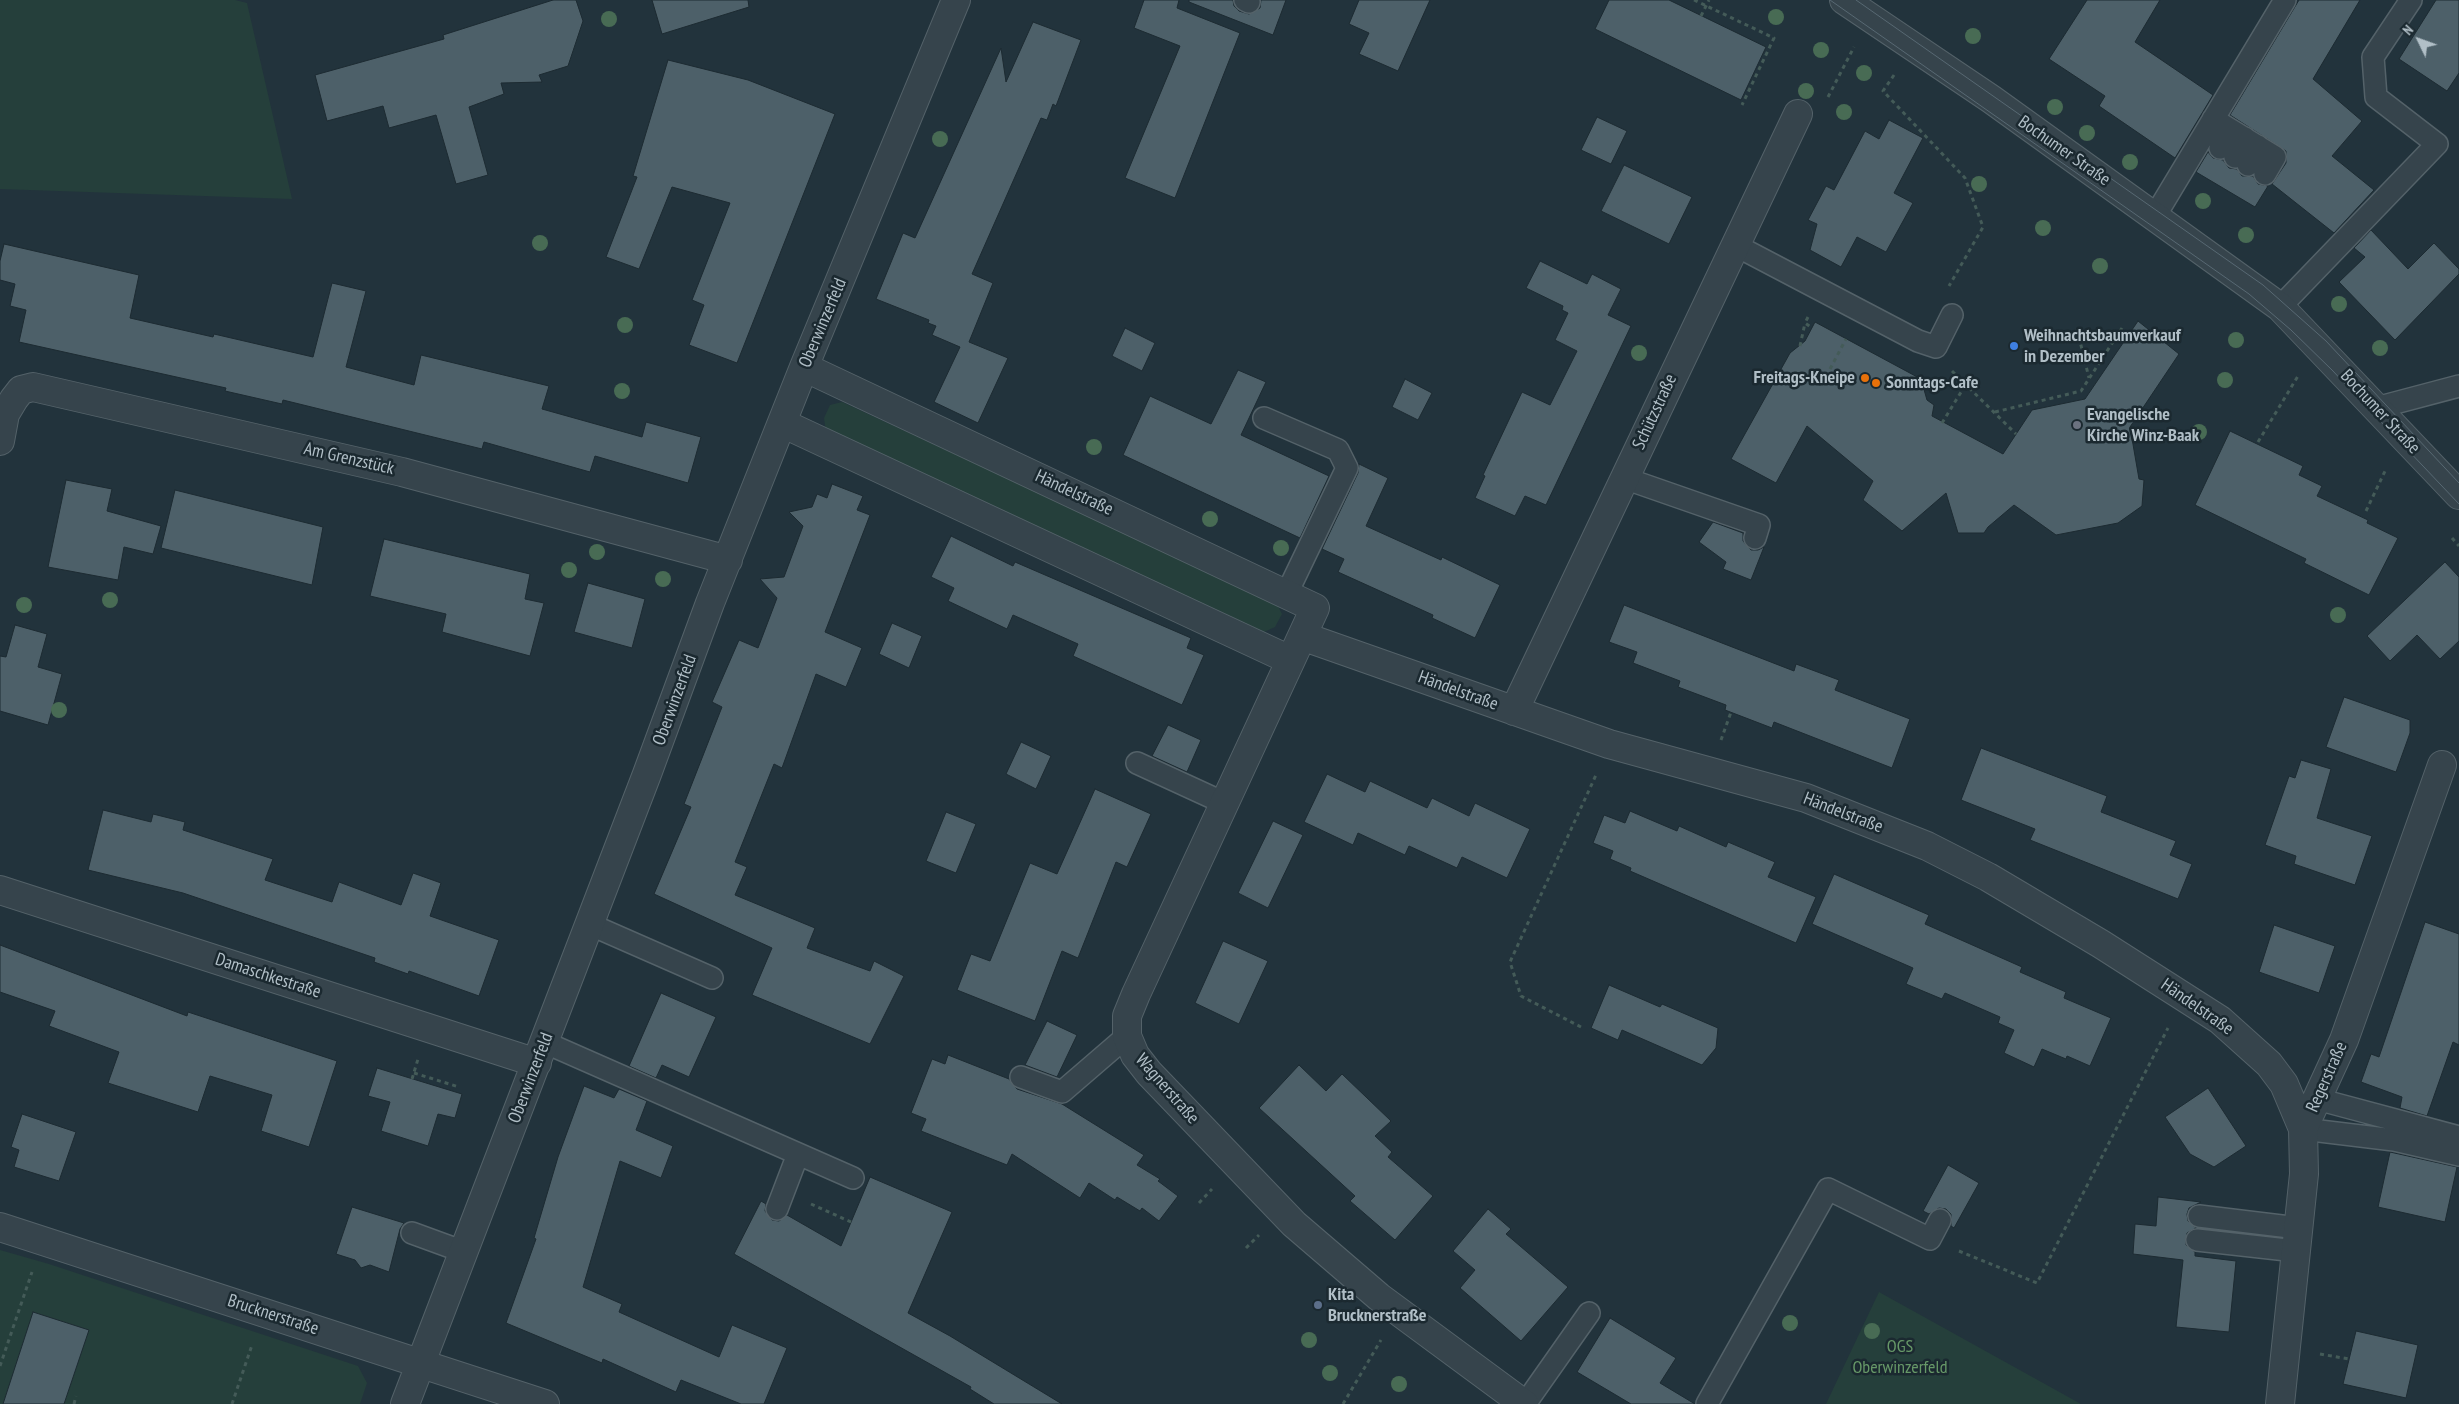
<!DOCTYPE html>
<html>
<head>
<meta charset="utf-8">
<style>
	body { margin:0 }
	#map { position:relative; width:2459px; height:1404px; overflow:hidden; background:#22333c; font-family:"PT Sans Narrow",sans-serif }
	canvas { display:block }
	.north { position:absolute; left:2394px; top:15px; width:50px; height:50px; -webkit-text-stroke:4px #1b2930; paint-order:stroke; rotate:312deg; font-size:14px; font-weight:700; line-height:20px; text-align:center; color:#b1bfc7 }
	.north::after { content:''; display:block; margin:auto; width:18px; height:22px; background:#b1bfc7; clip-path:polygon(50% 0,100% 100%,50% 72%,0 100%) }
</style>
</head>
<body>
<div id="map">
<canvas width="2459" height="1404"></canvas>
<div class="north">N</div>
</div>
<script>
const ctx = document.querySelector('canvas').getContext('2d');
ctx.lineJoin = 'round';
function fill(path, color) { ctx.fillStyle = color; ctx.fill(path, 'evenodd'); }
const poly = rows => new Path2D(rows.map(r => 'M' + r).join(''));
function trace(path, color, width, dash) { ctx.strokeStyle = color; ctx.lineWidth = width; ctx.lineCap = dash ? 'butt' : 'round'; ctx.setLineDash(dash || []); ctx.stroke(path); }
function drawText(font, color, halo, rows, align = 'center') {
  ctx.font = font + ' "PT Sans Narrow",sans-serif'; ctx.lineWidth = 5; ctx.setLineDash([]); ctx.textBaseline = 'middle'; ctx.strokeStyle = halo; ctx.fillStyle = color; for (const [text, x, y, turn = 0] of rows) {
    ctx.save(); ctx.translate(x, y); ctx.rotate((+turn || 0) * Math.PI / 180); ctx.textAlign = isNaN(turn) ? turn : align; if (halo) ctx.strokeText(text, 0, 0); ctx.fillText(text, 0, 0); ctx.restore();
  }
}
const green = poly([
	[0,0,235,0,247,3,292,199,0,189],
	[842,402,1276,602,1282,614,1275,627,1264,632,826,433,824,418,830,405],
	[0,1250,49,1264,358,1366,367,1383,360,1404,0,1404],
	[1879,1292,2081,1404,1826,1404]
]);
const building = poly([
	[553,0,576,0,583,21,568,66,539,75,542,82,501,83,504,94,469,107,488,175,456,184,436,115,389,128,383,106,327,121,315,75,444,39,443,35,553,0],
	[652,0,748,0,749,7,662,34,652,0],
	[1144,0,1179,0,1177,8,1240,33,1175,198,1125,178,1180,46,1134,28,1144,0],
	[1189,0,1233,0,1234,6,1239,11,1249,14,1260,8,1261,0,1286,0,1273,35,1189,2,1189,0],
	[1359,0,1430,0,1398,71,1359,54,1369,33,1349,24,1359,0],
	[1609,0,1669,0,1766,47,1741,100,1595,29,1609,0],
	[2087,0,2160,0,2135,42,2213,95,2175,158,2099,106,2105,96,2049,59,2087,0],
	[2299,0,2360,0,2313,79,2362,121,2332,156,2374,190,2334,233,2272,184,2286,163,2286,151,2230,115,2299,0],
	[2436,0,2459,0,2459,73,2447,91,2399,59,2436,0],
	[1033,22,1081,40,1056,106,1053,104,1047,120,1041,118,972,274,993,283,969,342,1008,358,978,423,934,402,960,347,932,335,936,326,928,323,929,320,876,299,903,233,915,238,1001,48,1006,82,1033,22],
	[668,60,748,80,835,114,737,363,689,345,704,305,692,300,730,203,672,187,639,269,606,257,637,177,633,176,668,60],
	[1597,117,1627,131,1611,164,1581,150,1597,117],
	[1889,120,1923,138,1894,193,1913,203,1886,252,1857,237,1841,267,1810,250,1817,224,1808,220,1826,186,1834,190,1865,131,1879,139,1889,120],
	[2208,152,2213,158,2223,160,2229,168,2237,169,2242,176,2253,176,2258,184,2268,186,2255,207,2196,172,2208,152],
	[1624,165,1692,197,1669,244,1601,211,1624,165],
	[2371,230,2408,269,2434,243,2459,269,2459,274,2395,340,2339,282,2365,257,2354,248,2371,230],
	[4,244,139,275,130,318,213,337,214,334,313,357,332,283,366,291,346,367,414,385,421,355,549,386,542,409,642,437,646,422,701,437,688,483,595,456,590,472,484,442,482,449,283,400,282,404,225,391,226,388,19,342,26,310,10,306,15,284,0,280,0,261,4,244],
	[1540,261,1587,284,1592,274,1621,289,1608,315,1631,326,1546,505,1525,496,1515,516,1475,498,1485,476,1483,475,1522,392,1550,405,1577,351,1555,340,1568,313,1562,310,1563,306,1526,288,1540,261],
	[2138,321,2179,354,2130,427,2139,479,2144,480,2142,506,2118,523,2056,535,2014,505,1988,527,1984,533,1958,533,1946,493,1902,531,1863,500,1873,481,1807,426,1776,483,1731,459,1790,353,1805,341,1815,322,1921,379,1927,400,1934,405,1932,416,2003,454,2032,410,2085,399,2138,321],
	[1125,328,1155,343,1142,371,1112,356,1125,328],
	[1238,370,1266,382,1241,435,1329,476,1300,538,1123,455,1150,396,1211,424,1238,370],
	[1405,379,1432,393,1418,420,1392,407,1405,379],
	[2230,431,2303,466,2299,475,2322,486,2317,496,2368,520,2367,523,2398,538,2369,595,2304,563,2306,559,2195,505,2230,431],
	[1359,464,1388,478,1366,526,1441,560,1442,557,1500,585,1475,638,1432,618,1433,615,1338,572,1344,559,1322,549,1358,473,1359,464],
	[66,480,112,489,107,511,161,526,153,554,124,547,118,580,48,567,66,480],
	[832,484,863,496,857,510,870,515,825,632,862,648,846,687,816,674,782,768,774,764,735,862,747,867,735,895,815,928,807,948,870,971,874,961,904,976,870,1044,752,995,772,948,654,894,691,807,684,804,722,707,712,702,739,640,758,648,777,598,760,579,784,577,803,526,789,512,812,507,817,494,827,498,832,484],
	[175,490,323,527,312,585,161,548,175,490],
	[1713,522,1743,533,1743,541,1751,550,1758,550,1764,547,1751,580,1723,569,1726,562,1699,542,1713,522],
	[951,536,1013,566,1015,562,1191,638,1187,648,1204,655,1182,705,1073,656,1078,644,1013,615,1007,629,948,601,954,588,931,577,951,536],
	[384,539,530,574,525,599,544,603,530,656,442,632,446,614,370,596,384,539],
	[2445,562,2459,577,2459,641,2440,659,2417,635,2390,661,2367,636,2445,562],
	[588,583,645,599,632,648,574,632,588,583],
	[1624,605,1794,671,1796,664,1839,680,1835,690,1910,719,1892,768,1774,722,1772,728,1725,710,1726,705,1678,687,1680,681,1633,663,1637,652,1609,642,1624,605],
	[892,623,922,636,909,668,879,654,892,623],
	[15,625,47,634,38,667,62,674,48,725,0,711,0,656,6,657,15,625],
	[2344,697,2410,720,2410,733,2396,772,2326,747,2344,697],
	[1168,725,1201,740,1187,772,1152,756,1168,725],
	[1021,742,1051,756,1036,789,1006,774,1021,742],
	[1981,748,2107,796,2101,812,2176,841,2170,855,2192,864,2178,899,2030,840,2035,829,1961,800,1981,748],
	[2301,760,2331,769,2317,818,2372,836,2355,885,2294,864,2296,856,2265,845,2289,776,2295,778,2301,760],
	[1327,774,1365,792,1370,781,1427,808,1432,798,1469,816,1475,803,1530,829,1507,878,1462,857,1457,868,1409,846,1405,855,1358,833,1353,845,1304,822,1327,774],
	[1095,789,1151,814,1127,867,1116,862,1078,958,1062,951,1035,1021,957,990,971,954,990,961,1030,863,1057,874,1095,789],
	[103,810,151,822,153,814,185,822,183,830,273,859,265,880,332,902,339,882,401,905,413,873,441,883,430,916,499,940,479,996,409,971,408,974,374,962,375,958,183,893,88,870,103,810],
	[1630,811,1677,831,1679,826,1726,847,1728,842,1775,862,1768,877,1816,897,1796,943,1630,871,1631,868,1610,859,1613,851,1593,843,1604,815,1625,823,1630,811],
	[946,812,976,824,956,873,926,861,946,812],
	[1273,821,1303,835,1268,908,1238,893,1273,821],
	[1834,874,1929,915,1925,924,2022,967,2020,972,2066,992,2064,998,2111,1018,2090,1066,2067,1056,2066,1059,2042,1049,2034,1067,2004,1053,2014,1030,1998,1023,2000,1017,1945,993,1942,999,1906,984,1913,968,1812,924,1834,874],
	[2425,922,2459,934,2459,1045,2453,1042,2427,1116,2400,1108,2402,1097,2361,1082,2371,1054,2379,1057,2425,922],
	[2274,925,2335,946,2319,993,2259,972,2274,925],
	[1223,941,1268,961,1239,1024,1195,1003,1223,941],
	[0,945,187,1016,188,1012,337,1061,309,1147,261,1131,272,1095,210,1076,198,1112,108,1083,119,1052,49,1026,55,1011,0,992,0,945],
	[1609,985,1660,1007,1662,1004,1718,1028,1716,1048,1702,1065,1622,1030,1618,1040,1591,1028,1609,985],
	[661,993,716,1017,689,1077,662,1065,656,1078,629,1066,661,993],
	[1047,1021,1077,1035,1057,1077,1025,1065,1047,1021],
	[948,1055,1009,1079,1017,1089,1062,1104,1144,1155,1137,1165,1160,1179,1158,1181,1178,1196,1159,1221,1142,1208,1140,1211,1117,1197,1115,1200,1089,1183,1080,1198,1012,1154,1007,1165,921,1131,926,1119,911,1113,932,1059,945,1064,948,1055],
	[1299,1065,1326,1091,1342,1074,1391,1121,1375,1136,1392,1152,1388,1157,1433,1196,1395,1240,1350,1201,1355,1196,1259,1108,1299,1065],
	[377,1068,462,1094,455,1118,438,1114,428,1146,381,1131,390,1102,368,1096,377,1068],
	[584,1086,614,1098,619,1089,647,1101,636,1130,673,1146,661,1178,620,1161,583,1287,622,1304,619,1312,719,1357,732,1325,787,1348,764,1404,741,1404,681,1380,676,1392,603,1359,602,1363,506,1323,536,1239,534,1238,558,1157,584,1086],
	[2208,1088,2246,1146,2214,1167,2190,1154,2165,1117,2208,1088],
	[22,1114,76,1132,59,1181,14,1167,19,1150,11,1147,22,1114],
	[2390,1152,2457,1167,2445,1222,2378,1207,2390,1152],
	[1948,1165,1979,1183,1954,1228,1951,1226,1951,1214,1946,1209,1939,1208,1929,1214,1923,1211,1948,1165],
	[870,1177,952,1212,908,1313,950,1336,1062,1404,994,1404,970,1389,971,1387,734,1254,761,1201,766,1204,765,1211,772,1220,779,1221,787,1215,841,1246,870,1177],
	[2158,1197,2201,1202,2189,1208,2187,1214,2188,1221,2196,1228,2187,1233,2186,1245,2195,1252,2195,1256,2236,1261,2229,1332,2176,1327,2183,1260,2133,1254,2135,1224,2156,1226,2158,1197],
	[352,1207,404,1223,400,1229,389,1272,370,1265,361,1268,355,1260,336,1254,352,1207],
	[1488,1209,1511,1229,1506,1234,1568,1287,1521,1341,1460,1288,1475,1270,1453,1251,1488,1209],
	[33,1312,89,1330,64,1404,3,1404,33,1312],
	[1610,1318,1676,1358,1660,1383,1695,1404,1631,1404,1577,1372,1610,1318],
	[2356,1331,2418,1345,2406,1398,2343,1384,2356,1331]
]);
const path = poly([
	[1694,0,1774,38,1742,105],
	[1701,16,1709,0],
	[1894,75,1883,91,1965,178,1983,227,1949,286],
	[1828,97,1854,47],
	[1808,317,1805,323,1812,328],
	[2077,329,2089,378],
	[1800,346,1805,323],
	[1830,369,1846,339],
	[1952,371,2016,434],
	[1995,412,2081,391,2122,328],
	[1942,423,1966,384],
	[2258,442,2298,376],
	[2366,511,2386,469],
	[2452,538,2459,546],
	[1721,740,1731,712],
	[1581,1027,1521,996,1510,962,1596,775],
	[414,1073,459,1087],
	[412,1079,418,1059],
	[1199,1203,1212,1189],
	[811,1204,851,1222],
	[1246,1248,1259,1235],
	[1959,1251,2037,1283,2168,1028],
	[2320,1354,2349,1359],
	[0,1366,32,1272],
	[74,1404,76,1396],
	[232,1404,252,1345],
	[1343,1404,1381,1340]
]);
const service = poly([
	[1245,0,1249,2],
	[2213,119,2275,157,2265,174],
	[2220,148,2231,130],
	[2235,157,2245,138],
	[2248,165,2258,146],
	[2155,216,2285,0],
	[1735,245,1918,341,1936,347,1952,315],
	[2280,307,2437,144,2376,97,2373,57,2411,0],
	[2376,408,2459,386],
	[1264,418,1338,450,1347,468,1287,593],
	[1624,478,1759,525,1755,538],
	[1137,763,1224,803],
	[589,924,712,978],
	[544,1042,853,1178],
	[1021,1077,1062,1092,1127,1036],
	[2317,1099,2459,1137],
	[2303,1129,2394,1140,2459,1155],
	[777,1209,798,1154],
	[2199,1216,2298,1228],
	[412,1233,464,1252],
	[2197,1240,2296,1251],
	[1525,1404,1589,1313],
	[1707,1404,1828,1189,1930,1239,1940,1220]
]);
const minor = poly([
	[804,367,1315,608,1136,994,1127,1016,1127,1036,1135,1055,1149,1073,1294,1224,1379,1297,1524,1404],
	[782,423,1290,660],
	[0,441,5,414,14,399,21,390,33,387,402,472,728,560],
	[1302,636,1609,744,1806,798,1927,846,1988,877,2101,944,2220,1020,2269,1064,2284,1084,2303,1129],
	[1514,711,1798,114],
	[0,890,537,1063],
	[0,1227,545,1404],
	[405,1404,647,774,710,603,804,367,956,0],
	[2280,1404,2304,1174,2303,1129,2344,1040,2442,765]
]);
const tertiary = poly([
	[1844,0,1991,99,2280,307,2459,495]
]);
const tram = poly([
	[1830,0,2249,294,2291,330,2332,370,2459,504],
	[1856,0,2263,285,2326,341,2459,483]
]);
const trees = [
	[1776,17],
	[609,19],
	[1973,36],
	[1821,50],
	[1864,73],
	[1806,91],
	[2055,107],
	[1844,112],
	[2087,133],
	[940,139],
	[2130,162],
	[1979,184],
	[2203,201],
	[2043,228],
	[2246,235],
	[540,243],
	[2100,266],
	[2339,304],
	[625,325],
	[2236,340],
	[2380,348],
	[1639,353],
	[2225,380],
	[622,391],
	[2199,432],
	[1094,447],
	[1210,519],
	[1281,548],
	[597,552],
	[569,570],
	[663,579],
	[110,600],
	[24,605],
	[2338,615],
	[59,710],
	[1790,1323],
	[1872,1331],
	[1309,1340],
	[1330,1373],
	[1399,1384]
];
const markers = [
	[2014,346,5,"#3f7fe0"],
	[1865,378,5,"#e8710a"],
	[1876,383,5,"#e8710a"],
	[2077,425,5,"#6b7280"],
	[1318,1305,5,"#5c6f8a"]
];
const streetNames = [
	["Bochumer Straße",2064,151,35],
	["Oberwinzerfeld",823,323,-67],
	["Schützstraße",1655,412,-65],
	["Bochumer Straße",2380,412,47],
	["Am Grenzstück",349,459,13],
	["Händelstraße",1074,493,25],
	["Händelstraße",1458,691,20],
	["Oberwinzerfeld",675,700,-70],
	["Händelstraße",1843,813,21],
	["Damaschkestraße",268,976,18],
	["Händelstraße",2197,1007,35],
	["Regerstraße",2327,1077,-66],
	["Oberwinzerfeld",531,1078,-69],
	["Wagnerstraße",1167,1089,49],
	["Brucknerstraße",273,1315,18]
];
const poiNames = [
	["Weihnachtsbaumverkauf",2024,336],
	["in Dezember",2024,357],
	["Freitags-Kneipe",1855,378,"right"],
	["Sonntags-Cafe",1886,383],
	["Evangelische",2087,415],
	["Kirche Winz-Baak",2087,436],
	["Kita",1328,1295],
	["Brucknerstraße",1328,1316]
];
const parkNames = [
	["OGS",1900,1347],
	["Oberwinzerfeld",1900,1368]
];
fill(green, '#253f3b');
fill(building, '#4d6069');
trace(building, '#1d2b32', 1);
trace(service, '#546269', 24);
trace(minor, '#546269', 30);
trace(tertiary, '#546269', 30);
trace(path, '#445b58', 3, [4, 4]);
trace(service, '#36444c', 21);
trace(minor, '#36444c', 28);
trace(tertiary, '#36444c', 28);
trace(tram, '#586973', 1);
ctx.fillStyle = '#486b54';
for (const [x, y] of trees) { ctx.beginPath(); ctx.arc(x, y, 8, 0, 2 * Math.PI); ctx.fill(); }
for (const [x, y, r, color] of markers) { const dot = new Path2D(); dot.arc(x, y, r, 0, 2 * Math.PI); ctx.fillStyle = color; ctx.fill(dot); trace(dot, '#1b2930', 2); }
drawText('18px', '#b1bfc7', '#1b2930', streetNames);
drawText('bold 18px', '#b1bfc7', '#1b2930', poiNames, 'left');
drawText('18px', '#679968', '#1b2930', parkNames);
</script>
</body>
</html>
